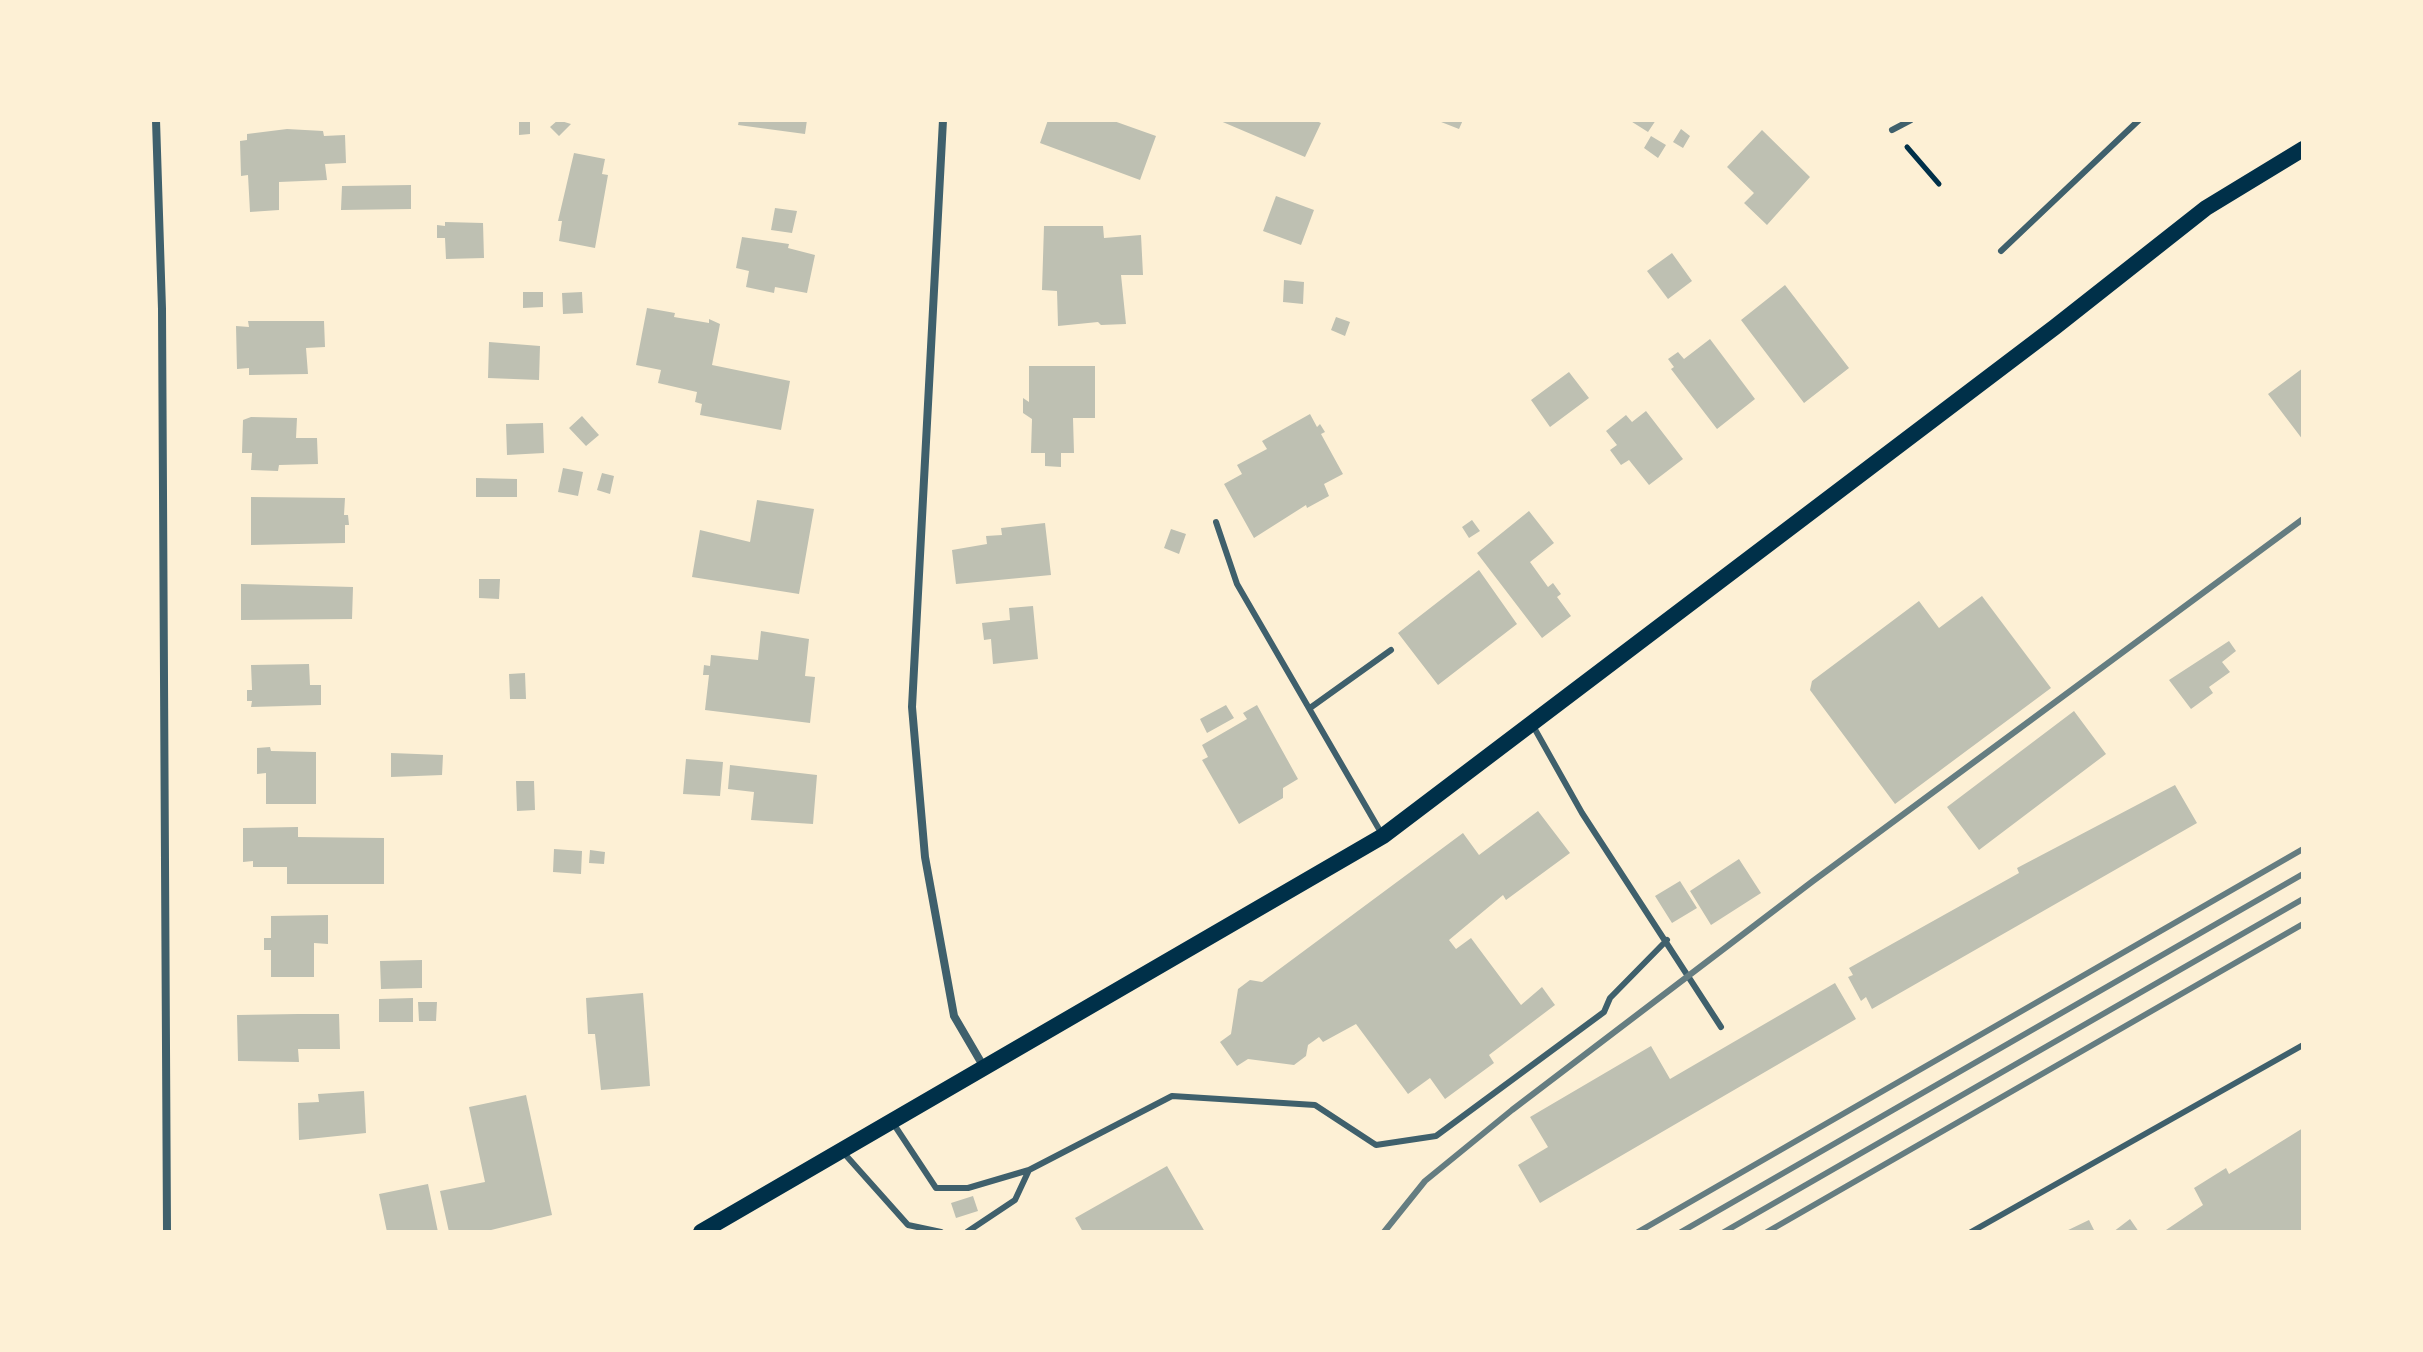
<!DOCTYPE html>
<html>
<head>
<meta charset="utf-8">
<style>
	body { margin:0 }
	#map { position:relative; width:2423px; height:1352px; overflow:hidden; background:#fdf0d5; font-family:"Roboto Serif",serif }
	canvas { display:block }
	.frame { position:absolute; inset:0; border:122px solid #fdf0d5; pointer-events:none }
</style>
</head>
<body>
<div id="map">
<canvas width="2423" height="1352"></canvas>
<div class="frame"></div>
</div>
<script>
const ctx = document.querySelector('canvas').getContext('2d');
ctx.lineJoin = 'round';
function fill(path, color) { ctx.fillStyle = color; ctx.fill(path, 'evenodd'); }
const poly = rows => new Path2D(rows.map(r => 'M' + r).join(''));
function trace(path, color, width, dash) { ctx.strokeStyle = color; ctx.lineWidth = width; ctx.lineCap = dash ? 'butt' : 'round'; ctx.setLineDash(dash || []); ctx.stroke(path); }
const building = poly([
	[558,120,571,124,559,136,550,127],
	[739,120,807,120,805,134,738,125],
	[1048,120,1111,120,1156,136,1140,180,1040,143],
	[1218,120,1314,120,1321,123,1305,157],
	[1436,120,1463,120,1459,129],
	[1629,120,1656,120,1648,132],
	[530,121,530,134,519,135,519,122],
	[287,129,323,131,324,136,345,135,346,163,325,164,327,180,279,182,279,210,250,212,248,175,241,176,240,141,247,140,247,134],
	[1681,129,1690,136,1683,148,1673,142],
	[1762,130,1810,177,1767,225,1744,203,1754,193,1727,167],
	[1651,136,1666,145,1658,158,1644,148],
	[574,153,605,159,602,174,608,175,595,248,559,241,562,221,558,221],
	[411,185,411,209,341,210,342,186],
	[1276,196,1314,210,1301,245,1263,231],
	[775,208,797,211,792,233,771,230],
	[445,222,483,223,484,258,446,259,445,238,437,238,437,225,445,226],
	[1044,226,1103,226,1104,238,1141,235,1143,275,1121,275,1126,324,1101,325,1098,322,1058,326,1057,291,1042,290],
	[742,237,789,244,788,248,815,255,807,293,775,287,774,293,746,287,749,271,736,268],
	[1672,253,1692,281,1668,299,1647,271],
	[1284,280,1304,282,1303,304,1283,302],
	[1785,285,1849,368,1804,403,1741,320],
	[523,292,543,292,543,307,523,308],
	[582,292,583,313,563,314,562,293],
	[647,308,675,313,674,317,709,323,709,319,720,324,712,365,790,381,781,430,700,415,702,404,695,402,697,392,658,383,661,370,636,365],
	[1336,317,1350,322,1345,336,1331,330],
	[248,321,324,321,325,347,306,348,308,374,249,375,249,368,237,369,236,326,249,327],
	[1710,339,1755,399,1717,429,1671,369,1674,367,1668,359,1678,352,1684,359],
	[489,342,540,346,539,380,488,378],
	[1029,366,1095,366,1095,418,1073,418,1074,453,1061,453,1061,467,1045,466,1045,453,1031,453,1032,419,1023,413,1023,398,1029,402],
	[2303,368,2303,440,2268,394],
	[1569,372,1589,398,1550,427,1531,400],
	[1646,411,1683,459,1649,485,1629,460,1621,465,1610,450,1617,445,1606,431,1626,415,1632,422],
	[1310,414,1317,427,1320,424,1325,432,1321,434,1343,474,1324,484,1329,496,1307,508,1306,505,1254,538,1224,484,1242,474,1237,465,1267,449,1262,441],
	[582,416,599,435,586,446,569,428],
	[251,417,297,418,296,438,317,438,318,464,279,465,278,471,251,470,252,453,242,453,243,420],
	[543,423,544,453,507,455,506,424],
	[563,468,583,472,578,496,558,492],
	[602,473,614,476,610,494,597,490],
	[476,478,517,479,517,497,476,497],
	[251,497,345,498,344,515,348,515,349,525,345,525,345,543,251,545],
	[757,500,814,509,799,594,692,577,700,530,750,542],
	[1529,511,1554,543,1530,562,1548,587,1553,583,1561,594,1557,597,1571,616,1542,638,1477,553],
	[1472,520,1480,531,1469,538,1462,527],
	[1045,523,1051,575,956,584,952,550,987,544,986,536,1002,535,1001,528],
	[1171,529,1186,534,1179,554,1164,548],
	[1479,570,1517,624,1438,685,1398,633],
	[479,579,500,579,499,599,479,598],
	[241,584,353,587,352,619,241,620],
	[1982,596,2051,688,1895,804,1810,690,1812,681,1919,601,1939,628],
	[1033,606,1038,659,993,664,991,639,984,640,982,623,1010,620,1009,608],
	[761,631,809,639,805,676,815,677,810,723,705,710,709,675,703,675,704,665,710,666,711,655,758,660],
	[2229,641,2236,651,2222,662,2230,672,2209,687,2213,693,2191,709,2169,680],
	[309,664,310,685,321,685,321,705,251,707,252,701,247,701,247,690,252,690,251,665],
	[525,673,526,699,510,699,509,674],
	[1226,705,1234,718,1207,733,1200,719],
	[1257,705,1298,779,1283,788,1283,798,1239,824,1202,760,1208,757,1202,745,1247,719,1243,713],
	[2074,711,2106,754,1979,850,1947,807],
	[270,747,271,751,316,752,316,804,266,804,266,773,257,774,257,748],
	[391,753,443,755,442,775,391,777],
	[686,759,723,762,720,796,683,794],
	[730,765,817,775,813,824,751,820,754,792,728,789],
	[516,781,534,781,535,810,517,811],
	[2175,785,2197,823,1872,1009,1866,997,1861,1001,1848,977,1853,975,1849,968,2019,873,2017,868],
	[1538,811,1570,853,1506,900,1503,895,1449,940,1456,949,1471,938,1521,1005,1542,987,1555,1005,1489,1055,1494,1063,1445,1099,1430,1078,1408,1094,1356,1024,1323,1042,1319,1037,1308,1045,1306,1056,1294,1065,1248,1059,1237,1066,1220,1042,1231,1034,1238,989,1250,980,1262,982,1463,833,1479,855],
	[298,827,298,837,384,838,384,884,287,884,287,867,253,867,253,861,243,862,243,828],
	[554,849,582,851,581,874,553,872],
	[590,850,605,852,604,864,589,863],
	[1739,859,1761,893,1711,925,1690,891],
	[1680,881,1697,908,1672,923,1655,896],
	[328,915,328,944,314,943,314,977,271,977,271,950,264,950,264,938,271,938,271,916],
	[422,960,422,988,381,989,380,961],
	[1835,983,1856,1019,1540,1203,1518,1165,1548,1147,1530,1117,1651,1046,1670,1079],
	[643,993,650,1086,601,1090,595,1034,588,1034,586,998],
	[413,998,413,1022,379,1022,379,999],
	[418,1002,437,1002,436,1021,419,1021],
	[298,1014,339,1014,340,1049,298,1049,299,1062,238,1061,237,1015],
	[364,1091,366,1133,299,1140,298,1103,319,1102,318,1094],
	[526,1095,552,1215,483,1232,449,1232,440,1191,485,1182,469,1107],
	[2303,1128,2303,1232,2163,1232,2203,1205,2194,1188,2226,1168,2229,1174],
	[1167,1166,1205,1232,1083,1232,1075,1218],
	[428,1184,438,1232,387,1232,379,1194],
	[973,1196,978,1211,956,1218,951,1203],
	[2130,1219,2139,1232,2113,1232],
	[2089,1220,2095,1232,2064,1232]
]);
const path = poly([
	[1907,147,1939,184]
]);
const service = poly([
	[1892,130,1911,120],
	[2001,251,2139,120],
	[1216,522,1237,584,1383,836],
	[1310,708,1391,650],
	[1532,724,1582,813,1721,1027],
	[893,1123,936,1188,968,1188,1029,1170,1172,1096,1315,1105,1376,1145,1436,1136,1604,1012,1610,998,1667,940],
	[842,1151,908,1225,941,1232],
	[967,1232,1015,1200,1029,1170],
	[1971,1232,2303,1045]
]);
const minor = poly([
	[156,120,162,309,167,1232],
	[943,120,912,707,925,857,954,1016,985,1069]
]);
const secondary = poly([
	[701,1232,1383,836,2055,327,2206,208,2303,149]
]);
const rail = poly([
	[1384,1232,1425,1181,1512,1110,1813,881,2303,519],
	[1638,1232,2303,849],
	[1681,1232,2303,874],
	[1724,1232,2303,899],
	[1767,1232,2303,924]
]);
fill(building, '#bec0b2');
trace(path, '#003049', 5);
trace(service, '#3f606c', 6);
trace(minor, '#3f606c', 8);
trace(secondary, '#003049', 16);
trace(rail, '#657d81', 6);
</script>
</body>
</html>
